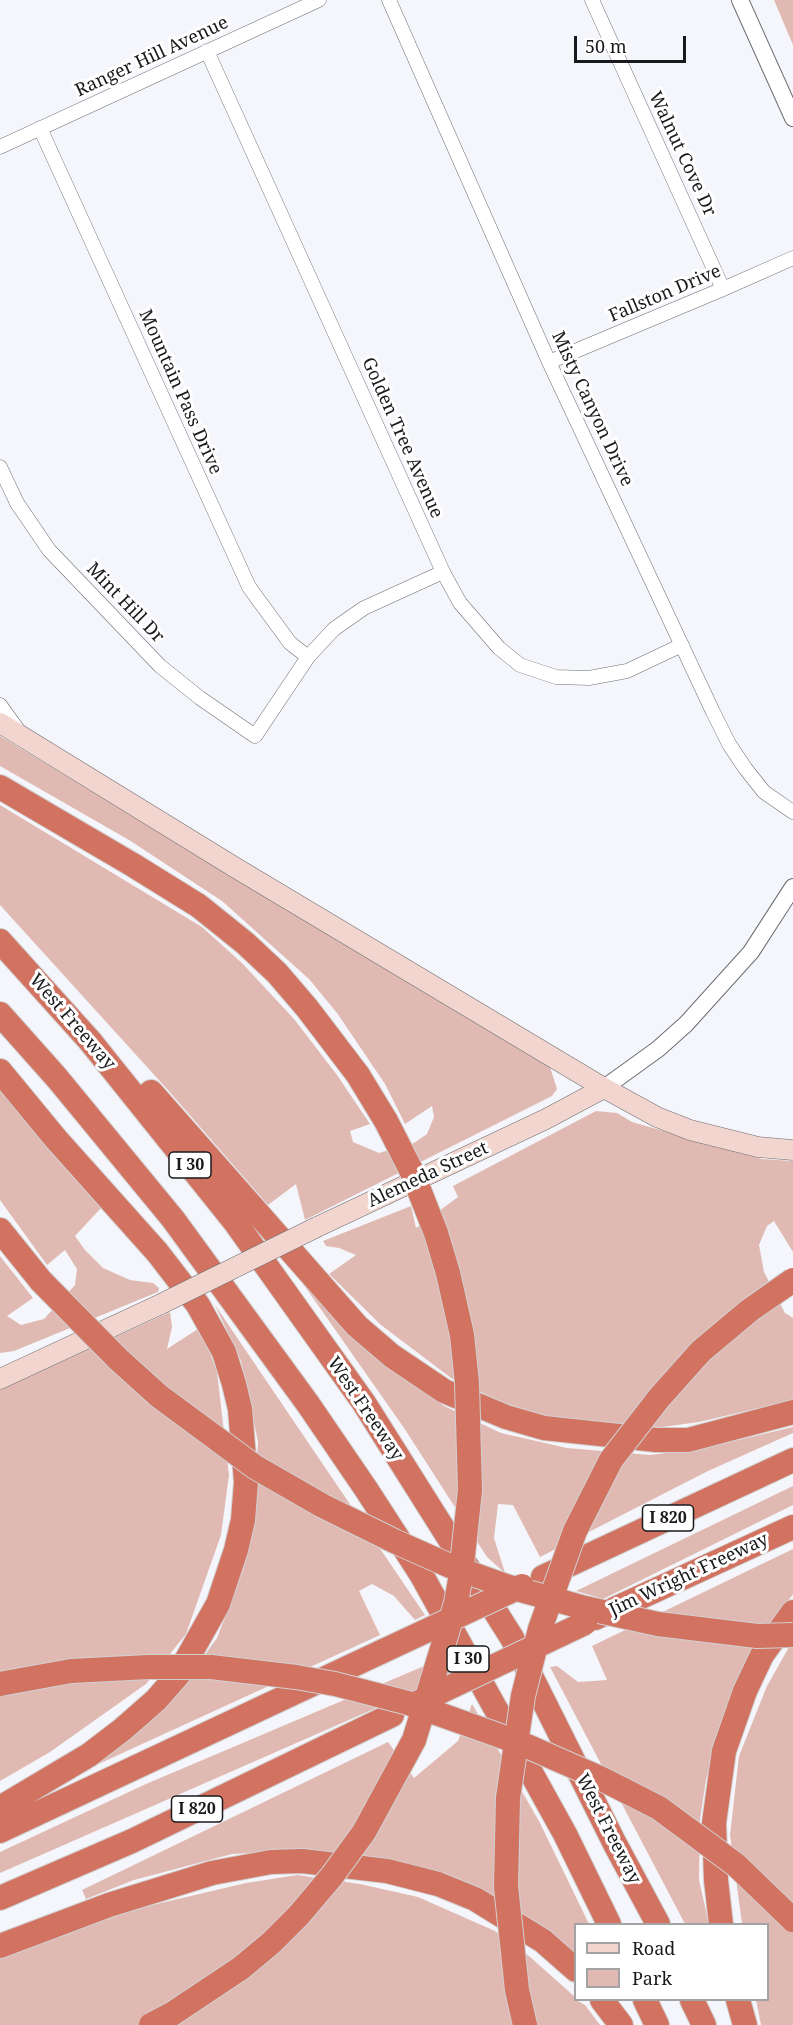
<!DOCTYPE html>
<html>
<head>
<meta charset="utf-8">
<style>
	body { margin:0 }
	#map { position:relative; width:793px; height:2025px; overflow:hidden; background:#f4f6fb; font-family:"Noto Serif",serif }
	canvas { display:block }
	.legend { position:absolute; left:574px; top:1923px; width:195px; height:78px; box-sizing:border-box; background:#fff; border:2px solid #a3a3a4; margin:0; padding:8px 10px; list-style:none; font-size:18px; color:#191a1c }
	.legend li { display:flex; align-items:center; gap:12px; height:30px }
	.legend b { width:30px; border:2px solid #a3a3a4 }
	.scale { position:absolute; left:574px; top:36px; width:112px; height:27px; box-sizing:border-box; border:3px solid #191a1c; border-top:0; padding-left:8px; font-size:18px; line-height:21px; white-space:nowrap; color:#191a1c; -webkit-text-stroke:4px #fff; paint-order:stroke }
</style>
</head>
<body>
<div id="map">
<canvas width="793" height="2025"></canvas>
<ul class="legend">
<li><b style="height:8px;background:#f2d5cf"></b>Road</li>
<li><b style="height:16px;background:#e0bab2"></b>Park</li>
</ul>
<div class="scale">50 m</div>
</div>
<script>
const ctx = document.querySelector('canvas').getContext('2d');
ctx.lineJoin = 'round';
function fill(path, color) { ctx.fillStyle = color; ctx.fill(path, 'evenodd'); }
const poly = rows => new Path2D(rows.map(r => 'M' + r).join(''));
function trace(path, color, width, dash) { ctx.strokeStyle = color; ctx.lineWidth = width; ctx.lineCap = dash ? 'butt' : 'round'; ctx.setLineDash(dash || []); ctx.stroke(path); }
function drawText(font, color, halo, rows, align = 'center') {
  ctx.font = font + ' "Noto Serif",serif'; ctx.lineWidth = 6; ctx.setLineDash([]); ctx.textBaseline = 'middle'; ctx.strokeStyle = halo; ctx.fillStyle = color; for (const [text, x, y, turn = 0] of rows) {
    ctx.save(); ctx.translate(x, y); ctx.rotate((+turn || 0) * Math.PI / 180); ctx.textAlign = isNaN(turn) ? turn : align; if (halo) ctx.strokeText(text, 0, 0); ctx.fillText(text, 0, 0); ctx.restore();
  }
}
const green = poly([
	[774,0,793,0,793,45],
	[0,736,550,1067,557,1089,552,1096,305,1220,296,1184,268,1205,167,1089,0,905,0,805,202,927,242,963,294,1019,337,1075,370,1124,350,1131,353,1142,379,1153,414,1143,427,1134,434,1117,432,1106,405,1124,385,1084,337,1013,309,979,222,901,129,840,0,766],
	[0,1086,101,1208,75,1236,85,1250,103,1268,130,1280,153,1283,159,1288,158,1292,14,1351,0,1353,0,1256,33,1298,7,1316,21,1325,44,1319,75,1285,77,1269,65,1250,47,1265,0,1200],
	[596,1111,617,1113,632,1122,762,1159,793,1161,793,1252,774,1221,767,1226,759,1245,764,1272,785,1313,793,1318,793,1400,699,1422,663,1427,610,1426,555,1419,502,1402,451,1378,381,1325,329,1274,356,1255,339,1248,326,1246,323,1241,411,1206,416,1228,458,1197,453,1186],
	[299,1278,378,1359,444,1406,501,1433,567,1448,650,1455,704,1448,793,1427,793,1433,708,1471,540,1557,513,1505,498,1504,494,1538,505,1573,487,1557,404,1428],
	[215,1305,425,1615,415,1620,394,1596,372,1584,359,1591,380,1635,68,1778,150,1720,173,1699,217,1638,244,1567,254,1514,258,1442,241,1361],
	[170,1312,172,1327,167,1349,201,1327,217,1372,229,1475,221,1535,186,1634,146,1684,50,1752,0,1781,0,1390],
	[793,1486,793,1505,603,1599,576,1591],
	[793,1549,793,1594,748,1657,730,1703,706,1780,700,1819,699,1880,709,1924,685,1924,550,1667,557,1666,578,1682,607,1680,592,1646],
	[793,1640,793,2025,761,2025,756,2000,768,2000,768,1924,742,1924,730,1835,739,1756,767,1686],
	[450,1655,456,1673,0,1873,0,1852,146,1784],
	[472,1704,540,1823,589,1924,576,1924,575,1960,534,1922,312,1850,232,1854,134,1880,86,1899,82,1890,388,1742,414,1778,458,1741],
	[297,1875,360,1884,418,1897,495,1931,529,1956,575,1997,576,2000,585,2005,600,2025,0,2025,0,1955,144,1907,246,1883]
]);
const minor = poly([
	[389,0,549,362,713,712,729,744,745,768,764,792,793,812],
	[592,0,723,289],
	[207,51,443,572,460,603,499,648,520,665,556,677,589,678,627,671,682,645],
	[40,128,249,587,290,643,308,657],
	[0,147,319,0],
	[549,362,723,289,793,258],
	[0,467,17,503,49,550,160,666,200,698,255,736,308,657,334,629,364,608,443,572],
	[0,705,18,730]
]);
const tertiary = poly([
	[740,0,793,118],
	[604,1088,658,1049,686,1024,751,952,793,887]
]);
const secondary = poly([
	[0,723,236,868,604,1088,657,1117,690,1130,758,1147,793,1150],
	[317,1227,546,1119,604,1088],
	[0,1379,161,1304]
]);
const motorway = poly([
	[0,787,133,865,199,906,245,943,277,973,307,1008,358,1075,386,1121],
	[0,941,90,1041,235,1222,364,1403,512,1638,615,1844,658,1924],
	[0,1014,57,1078,173,1219,308,1404,366,1489,421,1574,565,1834,609,1924],
	[0,1071,56,1139,157,1252,198,1305,224,1352,234,1384,240,1409,246,1482,243,1520,236,1550,218,1604,178,1675,156,1700,123,1729,89,1755,0,1808],
	[151,1092,357,1326,392,1356,444,1391,506,1417,544,1428,656,1440,688,1440,793,1412],
	[0,1230,41,1281],
	[543,1577,793,1460],
	[595,1618,793,1527],
	[0,1831,381,1652],
	[0,1898,132,1841,392,1715],
	[721,1924,716,1880,714,1823,724,1751,745,1691,762,1655,793,1612],
	[0,1946,109,1905,212,1873,271,1862,302,1861,387,1871,438,1884,475,1899,543,1941,576,1970],
	[602,2000,621,2025],
	[645,2000,657,2025],
	[692,2000,704,2025],
	[738,2000,745,2025]
]);
const secondaryBridge = poly([
	[161,1304,317,1227]
]);
const motorwayBridge = poly([
	[41,1281,118,1359,159,1396,205,1430,255,1467,323,1506,394,1541,450,1566,506,1586,585,1608,658,1624,757,1636,793,1635],
	[381,1652,522,1586],
	[0,1684,71,1671,149,1667,211,1667,296,1677,335,1684,408,1703,520,1743,602,1779,659,1808,736,1865,793,1920],
	[419,1702,585,1623],
	[151,2025,172,2014,241,1968,271,1943,299,1915,332,1876,364,1832,414,1740,456,1603,461,1574,470,1490,467,1383,462,1335,448,1273,436,1233,412,1172,386,1121],
	[525,2025,517,1990,506,1886,508,1798,523,1696,540,1629,575,1531,611,1460,659,1398,701,1351,750,1310,793,1280]
]);
const shields = [
	[190,1165,42],
	[668,1518,51],
	[468,1659,42],
	[197,1809,51]
];
const shieldNames = [
	["I 30",190,1165],
	["I 820",668,1518],
	["I 30",468,1659],
	["I 820",197,1809]
];
const streetNames = [
	["Ranger Hill Avenue",152,57,-25],
	["Walnut Cove Dr",682,154,65],
	["Fallston Drive",665,294,-23],
	["Mountain Pass Drive",180,392,66],
	["Misty Canyon Drive",592,409,65],
	["Golden Tree Avenue",402,438,66],
	["Mint Hill Dr",125,603,46],
	["West Freeway",72,1022,49],
	["Alemeda Street",428,1175,-25],
	["West Freeway",365,1409,56],
	["Jim Wright Freeway",689,1575,-25],
	["West Freeway",608,1829,63]
];
fill(green, '#e0bab2');
trace(minor, '#6b6d71', 15);
trace(tertiary, '#6b6d71', 18);
trace(secondary, '#6b6d71', 21);
trace(motorway, '#d1d1d2', 26);
trace(minor, '#fff', 14);
trace(tertiary, '#fff', 16);
trace(secondary, '#f2d5cf', 20);
trace(motorway, '#d27260', 24);
trace(secondaryBridge, '#6b6d71', 21, []);
trace(motorwayBridge, '#d1d1d2', 26, []);
trace(secondaryBridge, '#f2d5cf', 20);
trace(motorwayBridge, '#d27260', 24);
for (const [x, y, w] of shields) { const box = new Path2D(); box.roundRect(x - w / 2, y - 13, w, 26, 4.5); ctx.fillStyle = '#fff'; ctx.fill(box); trace(box, '#191a1c', 1.5); }
drawText('bold 16px', '#191a1c', null, shieldNames);
drawText('18px', '#191a1c', '#fff', streetNames);
</script>
</body>
</html>
